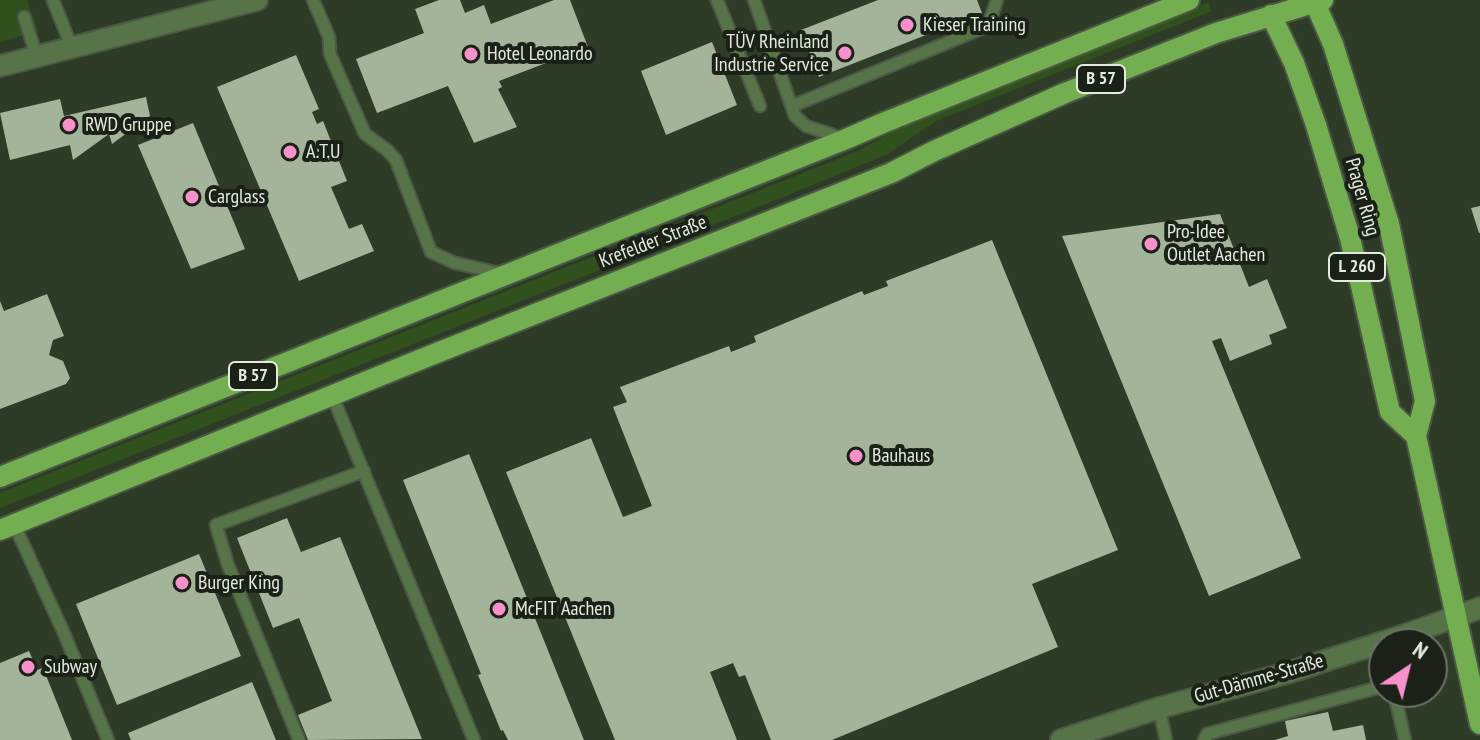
<!DOCTYPE html>
<html>
<head>
<meta charset="utf-8">
<style>
	body { margin:0 }
	#map { position:relative; width:1480px; height:740px; overflow:hidden; background:#2e3c27; font-family:"PT Sans Narrow",sans-serif }
	canvas { display:block }
	.north { position:absolute; left:1368px; top:628px; width:80px; height:80px; box-sizing:border-box; background:#1b2117; border:2px solid #6b7267; border-radius:50%; rotate:35deg; font-size:22px; font-weight:700; line-height:32px; text-align:center; color:#e2ebde }
	.north::after { content:''; display:block; margin:auto; width:28px; height:36px; background:#f890cb; clip-path:polygon(50% 0,100% 100%,50% 72%,0 100%) }
</style>
</head>
<body>
<div id="map">
<canvas width="1480" height="740"></canvas>
<div class="north">N</div>
</div>
<script>
const ctx = document.querySelector('canvas').getContext('2d');
ctx.lineJoin = 'round';
function fill(path, color) { ctx.fillStyle = color; ctx.fill(path, 'evenodd'); }
const poly = rows => new Path2D(rows.map(r => 'M' + r).join(''));
function trace(path, color, width, dash) { ctx.strokeStyle = color; ctx.lineWidth = width; ctx.lineCap = dash ? 'butt' : 'round'; ctx.setLineDash(dash || []); ctx.stroke(path); }
function drawText(font, color, halo, rows, align = 'center') {
  ctx.font = font + ' "PT Sans Narrow",sans-serif'; ctx.lineWidth = 8; ctx.setLineDash([]); ctx.textBaseline = 'middle'; ctx.strokeStyle = halo; ctx.fillStyle = color; for (const [text, x, y, turn = 0] of rows) {
    ctx.save(); ctx.translate(x, y); ctx.rotate((+turn || 0) * Math.PI / 180); ctx.textAlign = isNaN(turn) ? turn : align; if (halo) ctx.strokeText(text, 0, 0); ctx.fillText(text, 0, 0); ctx.restore();
  }
}
const green = poly([
	[0,0,27,0,38,31,0,42],
	[1208,2,1212,11,936,121,888,154,781,198,0,508,0,493,858,151,895,130]
]);
const building = poly([
	[439,0,460,0,465,13,484,5,491,24,554,0,570,0,588,47,499,81,502,87,498,89,517,127,474,143,448,86,377,113,356,59,424,33,415,9],
	[878,0,977,0,982,13,819,77,801,30],
	[712,42,737,105,666,135,641,71],
	[296,55,319,109,312,112,317,124,323,121,347,181,331,187,349,229,362,224,374,251,299,281,217,87],
	[146,97,150,116,112,144,109,134,73,160,70,145,10,160,0,113,60,99,64,116],
	[193,123,245,249,191,269,138,145],
	[1480,206,1480,233,1479,233,1471,208],
	[1220,214,1249,287,1267,279,1287,328,1269,335,1272,344,1230,361,1221,338,1212,341,1301,558,1209,596,1062,236],
	[992,240,1118,550,1032,584,1058,647,832,740,771,740,745,675,739,677,733,663,710,672,737,740,615,740,506,472,591,438,623,517,652,506,613,407,627,402,620,387,729,346,731,352,756,342,754,336,862,291,864,295,888,286,886,281],
	[47,294,64,336,53,340,49,355,63,361,70,378,66,384,0,409,0,301,4,311],
	[469,454,584,740,508,740,503,730,501,731,478,675,481,674,403,480],
	[287,518,301,552,340,537,422,739,308,740,298,715,332,701,299,618,273,628,237,538],
	[199,554,241,656,117,705,76,604],
	[29,651,37,670,43,668,72,740,0,740,0,663],
	[252,682,276,740,131,740,128,733],
	[1328,712,1333,731,1363,725,1366,740,1275,740,1288,736,1285,721]
]);
const service = poly([
	[53,0,72,48],
	[313,0,329,37,330,54,365,134,387,150,396,160,431,252,455,263,503,274],
	[717,0,760,106],
	[754,0,795,116,806,126,842,138],
	[24,17,37,57],
	[792,106,988,26,997,0],
	[332,395,474,740],
	[14,524,63,631,108,740],
	[1394,692,1405,740],
	[1159,708,1166,740],
	[299,740,228,565,216,525,364,471],
	[1204,740,1207,734,1384,686]
]);
const minor = poly([
	[0,66,257,0],
	[1061,740,1159,708,1287,673,1405,635,1480,608]
]);
const primary = poly([
	[1315,3,1333,44,1389,224,1425,401,1416,436,1480,724],
	[1271,15,1294,63,1316,125,1350,238,1390,412,1416,436],
	[0,477,846,139,883,123,1189,0],
	[0,530,434,354,891,173,934,151,1065,93,1216,33,1323,0]
]);
const markers = [
	[907,25,8,"#f890cb"],
	[845,53,8,"#f890cb"],
	[471,54,8,"#f890cb"],
	[69,125,8,"#f890cb"],
	[290,152,8,"#f890cb"],
	[192,197,8,"#f890cb"],
	[1151,244,8,"#f890cb"],
	[856,456,8,"#f890cb"],
	[182,583,8,"#f890cb"],
	[499,609,8,"#f890cb"],
	[28,667,8,"#f890cb"]
];
const shields = [
	[1101,79,48],
	[1357,267,56],
	[253,376,48]
];
const shieldNames = [
	["B 57",1101,79],
	["L 260",1357,267],
	["B 57",253,376]
];
const poiNames = [
	["Kieser Training",923,25],
	["TÜV Rheinland",829,42,"right"],
	["Industrie Service",829,65,"right"],
	["Hotel Leonardo",487,54],
	["RWD Gruppe",85,125],
	["A.T.U",306,152],
	["Carglass",208,197],
	["Pro-Idee",1167,232],
	["Outlet Aachen",1167,255],
	["Bauhaus",872,456],
	["Burger King",198,583],
	["McFIT Aachen",515,609],
	["Subway",44,667]
];
const streetNames = [
	["Prager Ring",1362,197,74],
	["Krefelder Straße",653,242,-21],
	["Gut-Dämme-Straße",1259,679,-16]
];
fill(green, '#30501e');
fill(building, '#a3b49b');
trace(service, '#4b5844', 15);
trace(minor, '#4b5844', 24);
trace(primary, '#4b5844', 24);
trace(service, '#577448', 11);
trace(minor, '#577448', 20);
trace(primary, '#73af51', 20);
for (const [x, y, r, color] of markers) { const dot = new Path2D(); dot.arc(x, y, r, 0, 2 * Math.PI); ctx.fillStyle = color; ctx.fill(dot); trace(dot, '#1b2117', 3); }
for (const [x, y, w] of shields) { const box = new Path2D(); box.roundRect(x - w / 2, y - 14, w, 28, 6); ctx.fillStyle = '#1b2117'; ctx.fill(box); trace(box, '#e2ebde', 2); }
drawText('bold 18px', '#e2ebde', null, shieldNames);
drawText('20px', '#e2ebde', '#1b2117', poiNames, 'left');
drawText('20px', '#e2ebde', '#1b2117', streetNames);
</script>
</body>
</html>
